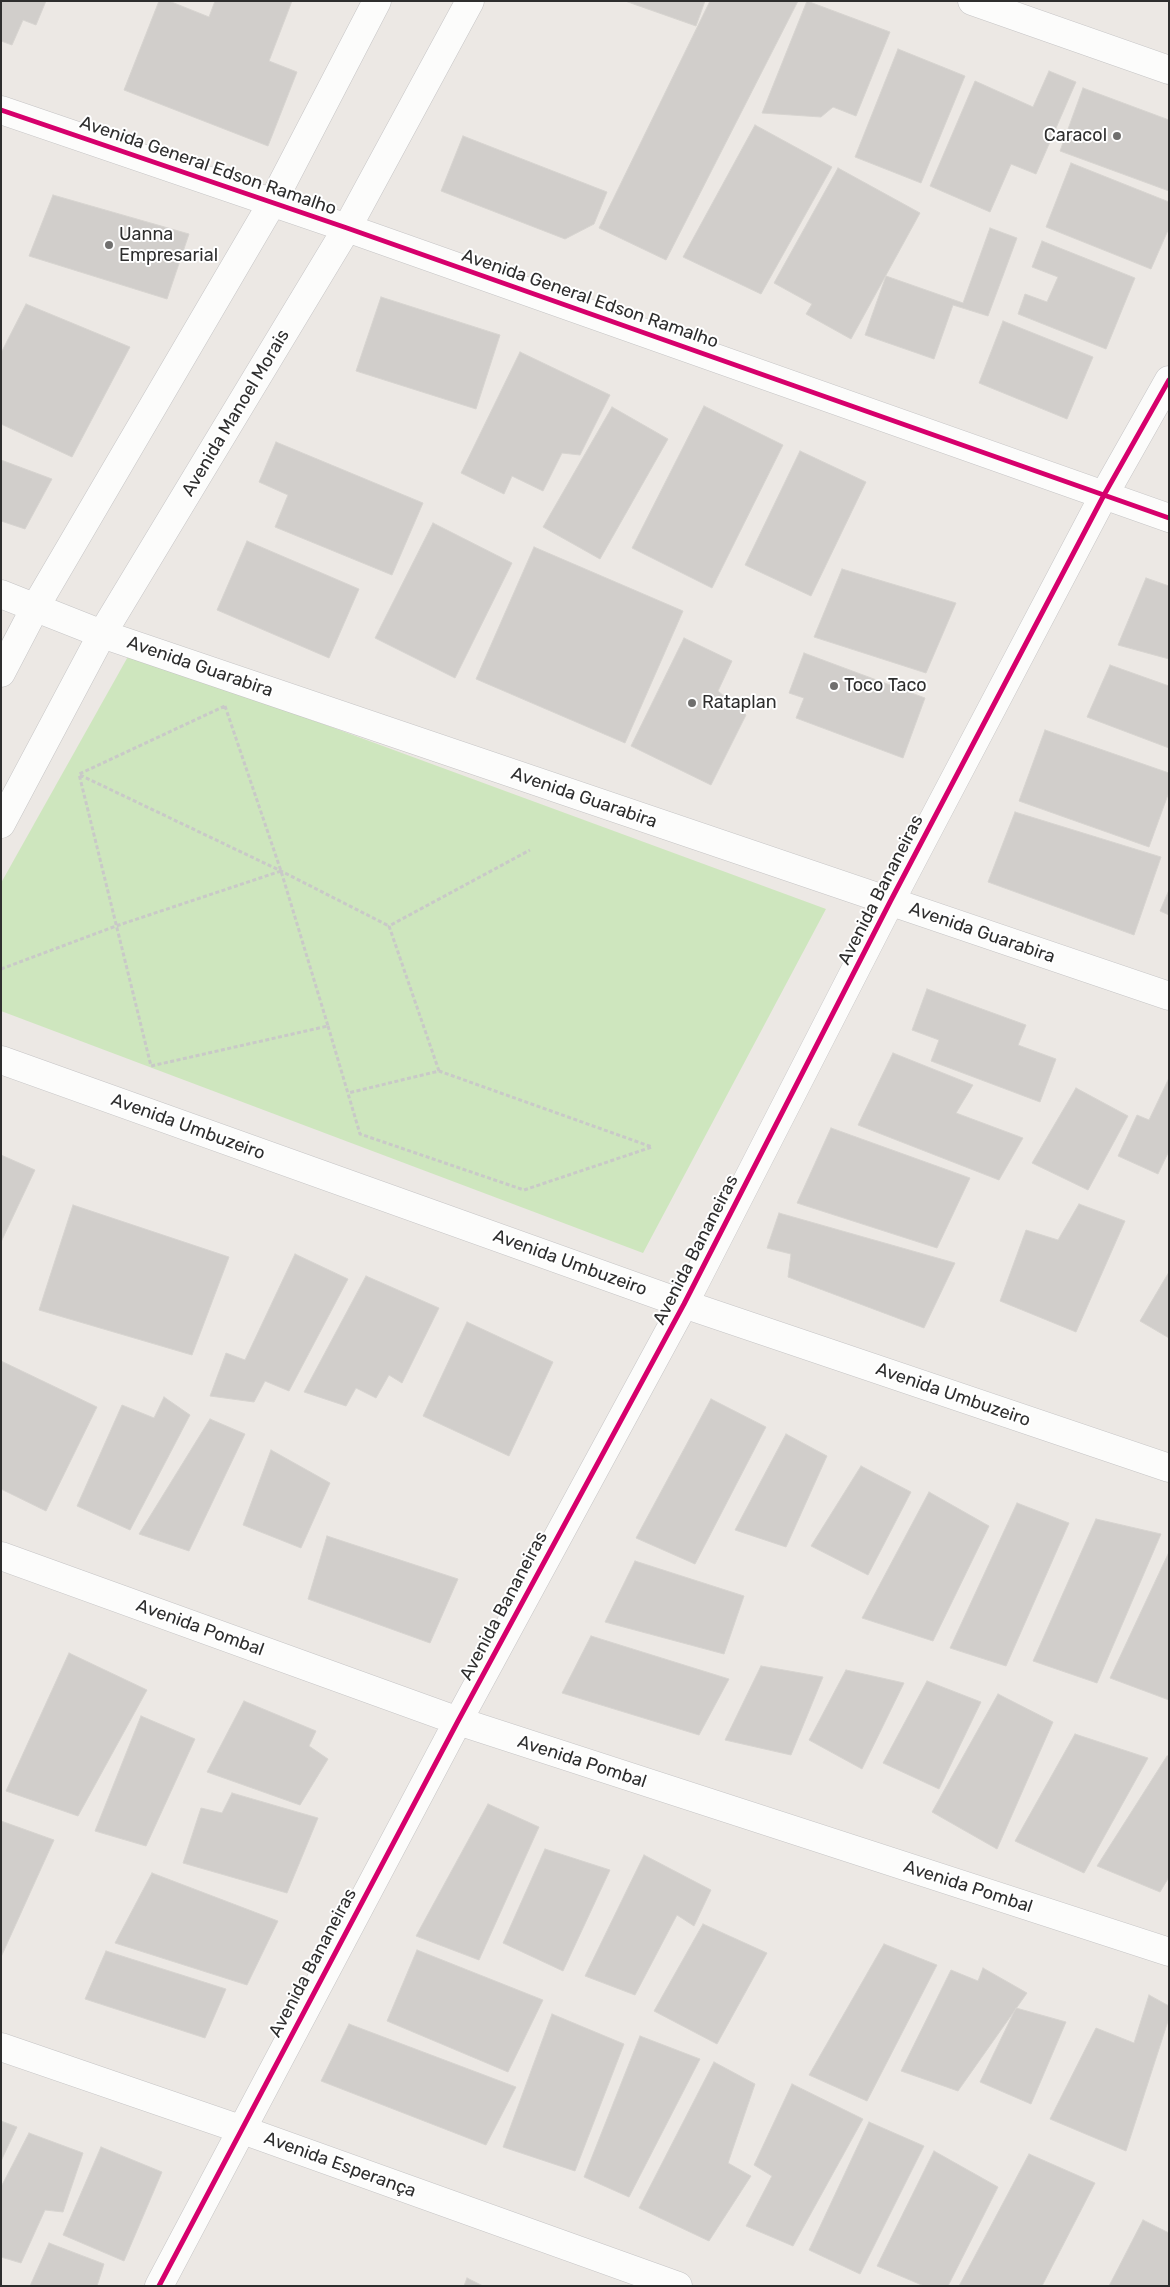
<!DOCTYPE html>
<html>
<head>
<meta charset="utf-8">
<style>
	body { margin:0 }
	#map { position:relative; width:1170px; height:2287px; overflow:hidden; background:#ece8e4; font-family:Rubik,sans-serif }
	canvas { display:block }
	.frame { position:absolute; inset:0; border:2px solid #2e2e2e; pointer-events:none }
</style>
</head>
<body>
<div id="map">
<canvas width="1170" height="2287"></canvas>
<div class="frame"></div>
</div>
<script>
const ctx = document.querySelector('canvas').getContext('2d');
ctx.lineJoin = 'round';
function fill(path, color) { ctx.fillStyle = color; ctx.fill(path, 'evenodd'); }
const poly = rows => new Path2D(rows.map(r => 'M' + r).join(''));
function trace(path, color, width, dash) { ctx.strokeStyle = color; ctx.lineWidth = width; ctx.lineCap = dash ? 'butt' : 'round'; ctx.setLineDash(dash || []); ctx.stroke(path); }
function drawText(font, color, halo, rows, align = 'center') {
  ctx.font = font + ' Rubik,sans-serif'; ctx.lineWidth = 4; ctx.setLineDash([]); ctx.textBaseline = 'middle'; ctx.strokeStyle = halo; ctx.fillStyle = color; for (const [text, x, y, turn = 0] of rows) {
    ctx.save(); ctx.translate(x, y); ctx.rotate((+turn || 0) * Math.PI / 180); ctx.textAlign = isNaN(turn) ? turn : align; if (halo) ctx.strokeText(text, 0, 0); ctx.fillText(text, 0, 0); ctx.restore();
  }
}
const green = poly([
	[130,653,826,909,643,1253,1,1011,1,883]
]);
const building = poly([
	[1,1,46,1,36,25,23,20,12,45,1,41,1,1],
	[159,1,169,1,209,17,215,1,292,1,269,61,297,72,268,146,124,90,159,1],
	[625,1,705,1,696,26,625,1],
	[710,1,798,1,666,260,599,228,710,1],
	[807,1,890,32,856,116,833,107,821,117,762,113,807,1],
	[898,49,965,76,921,183,855,157,898,49],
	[1049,71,1076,82,1036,174,1011,164,990,212,930,186,975,81,1033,107,1049,71],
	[1083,88,1169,120,1169,191,1060,151,1083,88],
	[755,125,832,167,761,294,683,257,755,125],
	[463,136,607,192,594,224,565,239,441,191,463,136],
	[1071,163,1169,202,1169,228,1151,269,1046,227,1071,163],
	[838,168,920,213,851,339,806,314,812,304,774,283,838,168],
	[53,195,189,234,167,299,29,256,53,195],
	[990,228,1017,238,988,316,953,305,934,359,865,335,886,276,963,303,990,228],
	[1042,241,1135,278,1106,349,1018,314,1025,294,1047,302,1058,277,1032,267,1042,241],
	[381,297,500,335,476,409,356,371,381,297],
	[26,304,130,347,72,457,1,424,1,353,26,304],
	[1003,321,1093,357,1067,419,979,383,1003,321],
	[520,352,610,395,580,455,562,453,543,491,512,476,504,494,461,473,520,352],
	[704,406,783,445,712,588,632,548,704,406],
	[612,407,668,439,600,559,543,527,612,407],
	[276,442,423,503,392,575,275,527,288,495,259,482,276,442],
	[800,451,866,482,811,596,745,565,800,451],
	[1,460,52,479,25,529,1,521,1,460],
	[433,523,512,563,455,678,375,638,433,523],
	[247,541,359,589,329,658,217,610,247,541],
	[534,547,683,611,625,743,476,679,534,547],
	[842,569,956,603,926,673,814,637,842,569],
	[1146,578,1169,586,1169,659,1118,645,1146,578],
	[684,638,732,661,718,691,746,715,711,785,631,746,684,638],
	[804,653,925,698,903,758,796,718,804,698,789,693,804,653],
	[1110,665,1169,686,1169,748,1087,717,1110,665],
	[1045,730,1169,773,1169,792,1149,847,1019,801,1045,730],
	[1015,812,1161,857,1134,935,988,882,1015,812],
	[1169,890,1169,915,1160,911,1169,890],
	[927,989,1026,1025,1018,1045,1056,1059,1040,1102,931,1061,939,1040,912,1030,927,989],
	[893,1053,973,1085,956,1113,1023,1138,999,1180,858,1125,893,1053],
	[1169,1078,1169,1151,1158,1174,1118,1156,1137,1115,1149,1120,1169,1078],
	[1076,1088,1128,1116,1088,1190,1032,1163,1076,1088],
	[831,1128,970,1178,937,1248,797,1203,831,1128],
	[1,1155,35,1170,1,1242,1,1155],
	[1079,1204,1125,1221,1076,1332,1000,1301,1026,1230,1058,1240,1079,1204],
	[73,1205,229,1257,192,1355,39,1310,73,1205],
	[779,1213,955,1263,924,1328,788,1277,791,1254,767,1248,779,1213],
	[295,1254,348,1279,289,1391,265,1381,254,1402,210,1396,226,1353,245,1360,295,1254],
	[1169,1272,1169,1338,1140,1321,1169,1272],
	[366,1276,439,1308,402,1383,389,1375,376,1398,356,1388,346,1406,304,1392,366,1276],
	[467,1322,553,1362,509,1456,423,1416,467,1322],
	[1,1361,97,1407,46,1511,1,1489,1,1361],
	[164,1397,190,1415,130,1530,77,1506,122,1405,154,1418,164,1397],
	[711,1399,766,1427,695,1564,636,1538,711,1399],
	[210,1419,245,1434,189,1551,139,1534,210,1419],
	[786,1434,827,1456,786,1547,735,1530,786,1434],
	[271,1450,330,1483,301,1548,243,1525,271,1450],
	[861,1466,911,1492,868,1575,811,1546,861,1466],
	[929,1492,989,1526,933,1641,862,1618,929,1492],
	[1017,1503,1069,1523,1006,1666,950,1648,1017,1503],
	[1096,1519,1161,1534,1097,1683,1033,1661,1096,1519],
	[327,1536,458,1579,430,1643,308,1599,327,1536],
	[1169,1552,1169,1700,1110,1678,1169,1552],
	[635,1561,744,1596,724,1654,605,1622,635,1561],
	[591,1636,729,1679,699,1735,562,1693,591,1636],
	[69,1653,147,1690,78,1816,6,1791,69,1653],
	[761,1666,823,1677,791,1755,725,1740,761,1666],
	[846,1670,904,1683,862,1769,809,1740,846,1670],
	[927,1681,981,1702,939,1789,883,1763,927,1681],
	[998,1694,1053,1722,997,1849,932,1812,998,1694],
	[244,1701,316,1731,309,1746,328,1759,300,1805,207,1772,244,1701],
	[141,1716,195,1739,146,1846,95,1831,141,1716],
	[1075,1734,1148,1758,1084,1873,1015,1841,1075,1734],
	[1167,1756,1169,1756,1169,1877,1160,1892,1097,1866,1167,1756],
	[232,1793,318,1818,287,1893,183,1863,201,1808,222,1813,232,1793],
	[488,1804,539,1827,479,1960,416,1936,488,1804],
	[1,1821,54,1840,1,1957,1,1821],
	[545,1849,610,1870,563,1971,503,1943,545,1849],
	[644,1855,711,1890,694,1926,677,1915,635,1995,585,1976,644,1855],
	[152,1873,278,1921,247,1985,115,1943,152,1873],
	[703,1924,767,1953,717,2044,654,2011,703,1924],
	[884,1944,937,1965,867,2101,809,2075,884,1944],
	[417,1950,543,2000,508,2072,387,2021,417,1950],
	[106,1951,226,1989,205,2038,85,1999,106,1951],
	[983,1968,1027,1993,958,2091,901,2071,951,1970,978,1981,983,1968],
	[1149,1995,1169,2006,1169,2018,1126,2151,1050,2119,1096,2028,1134,2043,1149,1995],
	[1016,2008,1066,2022,1031,2104,980,2082,1016,2008],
	[552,2014,624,2044,575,2171,503,2147,552,2014],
	[349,2024,516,2087,486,2145,321,2081,349,2024],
	[640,2036,700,2059,629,2197,584,2177,640,2036],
	[714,2062,755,2084,728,2163,751,2176,709,2241,639,2208,714,2062],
	[792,2084,863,2119,793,2246,746,2226,772,2176,754,2165,792,2084],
	[1,2121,17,2127,1,2161,1,2121],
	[869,2122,924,2146,860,2274,809,2250,869,2122],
	[29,2133,83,2153,63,2212,45,2210,21,2263,1,2257,1,2187,29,2133],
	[101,2147,162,2172,124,2261,63,2235,101,2147],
	[934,2151,998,2187,948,2286,924,2286,877,2266,934,2151],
	[1029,2154,1095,2183,1042,2286,959,2286,1029,2154],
	[1143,2220,1169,2233,1169,2286,1109,2286,1143,2220],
	[49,2243,104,2264,97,2286,30,2286,49,2243],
	[467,2278,483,2286,464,2286,467,2278]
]);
const path = poly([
	[225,706,281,871,328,1026,151,1066,79,774,225,706],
	[80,775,281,871,389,926],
	[1,969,116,926,281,871],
	[328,1026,360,1134,524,1190,652,1147,439,1071,348,1093],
	[439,1071,389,926,530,850]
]);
const street = poly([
	[972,1,1169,70],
	[1,673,36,606,272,203,377,1],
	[1,824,102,634,347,228,470,1],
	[1,1060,684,1304,1169,1468],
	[1,1556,458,1721,1169,1952],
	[159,2286,458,1721,684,1304,890,902,1104,495,1169,380]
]);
const secondary = poly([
	[1,110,347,228,1169,518],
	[1,594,102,634,1169,996],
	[1,2047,240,2129,678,2286]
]);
const cycleway = poly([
	[1,110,347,228,1169,518],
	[159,2286,458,1721,684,1304,890,902,1104,495,1169,380]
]);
const markers = [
	[1117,136,5,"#706f6e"],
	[109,245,5,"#706f6e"],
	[834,686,5,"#706f6e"],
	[692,703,5,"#706f6e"]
];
const poiNames = [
	["Caracol",1107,136,"right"],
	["Uanna",119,235],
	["Empresarial",119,256],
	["Toco Taco",844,686],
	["Rataplan",702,703]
];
const streetNames = [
	["Avenida General Edson Ramalho",208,166,19],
	["Avenida General Edson Ramalho",590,299,19],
	["Avenida Manoel Morais",236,413,-59],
	["Avenida Guarabira",200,667,19],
	["Avenida Guarabira",584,798,19],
	["Avenida Bananeiras",881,890,-63],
	["Avenida Guarabira",982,933,19],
	["Avenida Umbuzeiro",188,1127,20],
	["Avenida Bananeiras",696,1250,-63],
	["Avenida Umbuzeiro",570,1263,20],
	["Avenida Umbuzeiro",953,1395,19],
	["Avenida Bananeiras",504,1606,-62],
	["Avenida Pombal",200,1628,20],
	["Avenida Pombal",582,1762,18],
	["Avenida Pombal",968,1887,18],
	["Avenida Bananeiras",313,1963,-62],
	["Avenida Esperança",340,2165,20]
];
fill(green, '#cee6be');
fill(building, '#d1cecb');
trace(building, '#d7d4d0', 1);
trace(street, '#c5c4c5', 29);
trace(secondary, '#c5c4c5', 29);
trace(path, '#c9c9c8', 3, [4, 2.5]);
trace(street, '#fcfcfb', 28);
trace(secondary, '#fcfcfb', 28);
trace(cycleway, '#d6006c', 5);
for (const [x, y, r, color] of markers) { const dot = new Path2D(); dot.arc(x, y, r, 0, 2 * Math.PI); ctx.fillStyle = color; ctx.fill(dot); trace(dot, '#fff', 2); }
drawText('18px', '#2e2e2e', '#fff', poiNames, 'left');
drawText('18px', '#2e2e2e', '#fff', streetNames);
</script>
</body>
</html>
